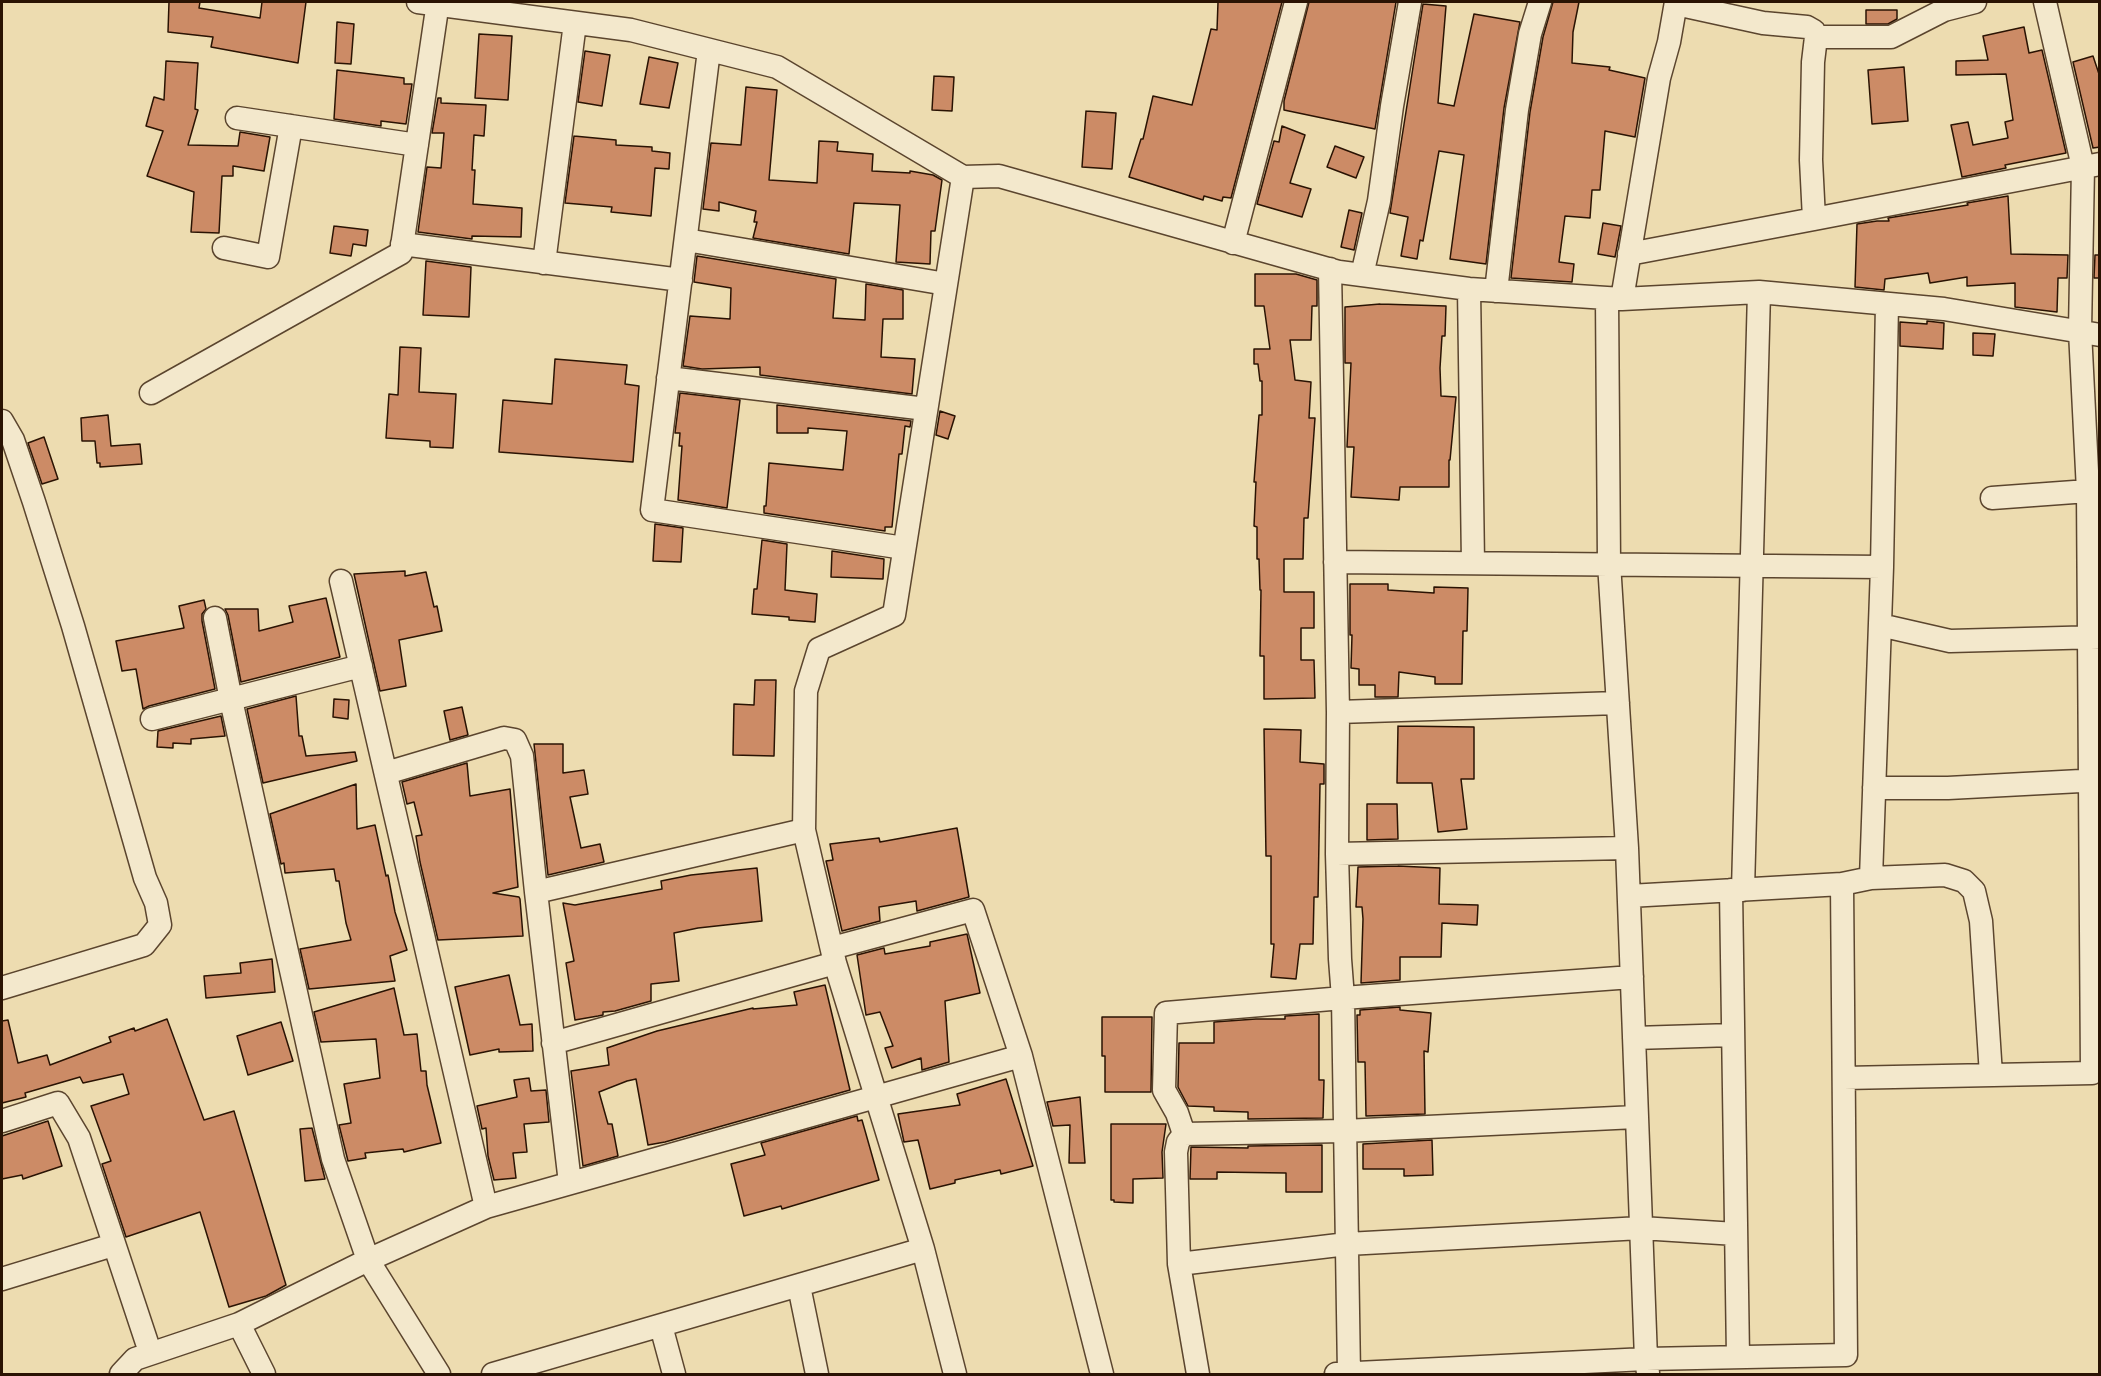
<!DOCTYPE html>
<html>
<head>
<meta charset="utf-8">
<style>
	body { margin:0 }
	#map { position:relative; width:2101px; height:1376px; overflow:hidden; background:#eddcb0; font-family:"Libre Bodoni",serif }
	canvas { display:block }
	.frame { position:absolute; inset:0; border:3px solid #2a1303; pointer-events:none }
</style>
</head>
<body>
<div id="map">
<canvas width="2101" height="1376"></canvas>
<div class="frame"></div>
</div>
<script>
const ctx = document.querySelector('canvas').getContext('2d');
ctx.lineJoin = 'round';
function fill(path, color) { ctx.fillStyle = color; ctx.fill(path, 'evenodd'); }
const poly = rows => new Path2D(rows.map(r => 'M' + r).join(''));
function trace(path, color, width, dash) { ctx.strokeStyle = color; ctx.lineWidth = width; ctx.lineCap = dash ? 'butt' : 'round'; ctx.setLineDash(dash || []); ctx.stroke(path); }
const building = poly([
	[169,2,200,2,199,8,260,18,262,2,306,2,298,63,211,47,213,37,168,32,169,2],
	[1218,2,1282,2,1231,198,1223,197,1222,201,1204,196,1203,200,1129,177,1141,139,1143,139,1153,96,1192,105,1211,29,1217,30,1218,2],
	[1309,2,1396,2,1375,129,1284,110,1284,101,1309,2],
	[1553,2,1579,2,1573,32,1572,63,1610,67,1609,70,1645,78,1635,137,1605,131,1600,190,1592,190,1590,218,1565,216,1559,262,1574,264,1572,282,1511,278,1530,112,1543,37,1553,2],
	[1423,4,1446,6,1438,103,1454,106,1474,14,1520,22,1504,108,1486,264,1450,259,1464,155,1439,151,1423,241,1420,240,1417,259,1401,256,1408,217,1390,213,1423,4],
	[1866,10,1897,10,1897,19,1888,24,1866,24,1866,10],
	[337,22,354,24,351,64,335,63,337,22],
	[2024,27,2029,53,2042,50,2066,153,2005,165,2006,168,1962,177,1951,125,1968,122,1973,145,2008,138,2005,122,2013,120,2006,74,1956,75,1956,61,1988,60,1983,36,2024,27],
	[479,34,512,36,508,100,475,98,479,34],
	[585,51,610,55,602,106,578,102,585,51],
	[2093,56,2100,77,2100,147,2093,148,2073,62,2093,56],
	[649,57,678,63,669,108,640,104,649,57],
	[166,61,198,63,195,109,198,110,188,145,238,146,240,132,270,137,264,171,233,166,233,176,222,176,219,233,191,232,194,192,147,176,163,131,146,126,154,97,164,100,166,61],
	[1904,67,1908,121,1872,124,1868,70,1904,67],
	[337,70,404,78,404,84,412,84,406,124,381,121,381,126,334,119,337,70],
	[934,76,954,77,952,111,932,110,934,76],
	[746,87,777,90,769,180,817,183,819,141,838,142,837,151,873,154,872,171,910,173,910,171,933,175,942,180,935,231,931,231,930,264,896,262,900,205,854,203,849,254,753,238,757,222,754,222,756,211,719,202,719,211,703,209,711,143,741,145,746,87],
	[438,98,441,98,441,103,486,105,484,136,474,135,472,170,475,170,473,204,522,208,521,237,472,236,472,239,418,232,427,167,441,168,444,133,432,133,438,98],
	[1086,111,1116,113,1112,169,1082,167,1086,111],
	[1282,126,1305,135,1290,183,1311,189,1302,217,1257,204,1274,141,1279,142,1282,126],
	[574,136,616,140,616,145,652,147,652,151,670,153,669,169,655,168,651,216,611,212,612,207,565,203,574,136],
	[1335,146,1364,157,1356,178,1327,167,1335,146],
	[2008,196,2011,254,2068,255,2067,278,2058,278,2057,312,2015,307,2015,283,1967,286,1967,277,1930,283,1928,273,1885,279,1884,290,1855,287,1857,224,1877,221,1889,221,1888,218,1968,205,1967,203,2008,196],
	[1349,210,1362,213,1354,250,1341,247,1349,210],
	[1603,223,1621,226,1615,257,1598,254,1603,223],
	[334,226,368,230,366,246,353,244,351,256,330,253,334,226],
	[2095,255,2100,255,2100,278,2094,278,2095,255],
	[697,256,836,279,833,318,865,320,866,284,903,290,903,319,883,319,881,357,915,359,912,394,760,375,760,367,702,369,683,366,690,316,730,319,731,288,694,282,697,256],
	[426,261,471,267,469,317,423,315,426,261],
	[1255,274,1296,274,1317,280,1317,306,1312,306,1311,340,1290,340,1295,380,1311,382,1309,418,1315,418,1308,518,1304,518,1303,559,1284,559,1284,592,1314,592,1314,628,1301,628,1301,660,1314,660,1315,698,1264,699,1264,656,1260,656,1261,590,1260,590,1259,559,1257,559,1257,527,1254,526,1256,482,1254,482,1259,415,1262,415,1262,381,1260,381,1258,364,1254,364,1254,349,1270,349,1264,306,1255,306,1255,274],
	[1380,304,1446,306,1445,336,1442,336,1440,368,1441,396,1456,397,1450,460,1449,460,1449,487,1400,487,1399,500,1351,497,1354,447,1347,447,1351,363,1345,363,1345,307,1380,304],
	[1927,321,1944,323,1943,349,1900,346,1900,322,1927,324,1927,321],
	[1973,333,1995,334,1993,356,1973,355,1973,333],
	[400,347,421,348,419,392,456,394,453,448,430,447,430,441,386,438,389,394,398,395,400,347],
	[555,359,627,365,625,384,639,386,633,462,499,452,503,400,552,404,555,359],
	[680,393,740,400,727,508,678,500,682,446,679,446,680,433,675,433,680,393],
	[777,405,911,421,910,427,905,426,902,454,899,454,892,527,885,527,885,531,764,513,764,506,766,506,769,463,843,470,847,431,808,428,808,433,777,433,777,405],
	[940,411,955,416,948,439,936,435,940,411],
	[108,415,111,446,140,444,142,464,100,467,100,463,97,463,95,441,82,441,81,418,108,415],
	[44,437,58,479,42,484,28,443,44,437],
	[655,524,683,528,681,562,653,561,655,524],
	[762,540,787,544,785,590,817,594,815,622,789,620,789,617,752,614,754,589,757,589,762,540],
	[832,551,884,559,883,579,831,577,832,551],
	[405,571,405,576,426,572,434,607,437,606,442,631,399,640,406,686,380,691,354,574,405,571],
	[1350,584,1388,584,1388,590,1434,593,1434,587,1468,588,1467,631,1463,631,1462,684,1435,684,1435,677,1399,672,1398,697,1375,697,1375,685,1359,685,1359,669,1351,668,1352,635,1350,635,1350,584],
	[326,598,340,657,241,682,228,615,225,609,258,609,259,631,293,622,289,606,326,598],
	[204,600,206,609,202,614,202,621,215,689,149,706,143,709,136,669,122,671,116,641,184,628,179,606,204,600],
	[755,680,776,680,774,756,733,755,734,704,754,705,755,680],
	[296,696,299,736,302,736,306,756,355,752,357,761,263,783,247,709,296,696],
	[334,699,349,700,348,719,333,717,334,699],
	[462,707,468,735,450,740,444,711,462,707],
	[221,716,225,736,191,739,191,744,173,743,173,748,157,747,158,731,221,716],
	[1398,726,1474,727,1474,779,1461,779,1467,829,1438,832,1432,783,1397,783,1398,726],
	[1264,729,1301,730,1300,762,1324,764,1324,784,1320,784,1318,897,1314,897,1313,944,1300,944,1296,979,1271,977,1274,944,1271,944,1271,856,1266,856,1264,729],
	[534,744,563,744,563,773,584,770,588,794,570,797,581,848,600,844,604,862,548,875,534,744],
	[467,763,470,796,510,789,518,887,493,893,519,897,520,899,523,936,438,940,420,862,416,836,422,835,414,802,407,804,402,782,467,763],
	[356,784,357,829,375,825,386,876,388,875,395,912,407,950,390,956,395,981,309,989,300,949,351,940,346,923,339,881,336,881,334,869,285,873,284,863,281,864,270,814,356,784],
	[1367,804,1397,804,1398,839,1367,840,1367,804],
	[957,828,969,897,917,911,916,901,879,907,880,921,842,931,826,861,833,860,830,844,879,838,880,842,957,828],
	[1398,866,1440,868,1439,904,1478,905,1477,925,1442,923,1441,957,1400,957,1400,980,1361,983,1363,919,1362,907,1356,907,1358,867,1398,866],
	[757,868,762,921,698,928,674,933,679,981,651,984,651,1001,615,1011,603,1012,603,1015,598,1016,575,1020,566,963,574,961,563,903,575,905,662,889,661,881,691,875,757,868],
	[967,934,980,993,945,1001,949,1062,922,1070,921,1058,892,1068,885,1048,893,1046,880,1012,866,1015,857,955,884,948,885,954,930,946,930,942,967,934],
	[272,959,275,992,206,998,204,976,241,973,240,963,272,959],
	[509,975,520,1025,532,1024,533,1051,499,1052,499,1049,470,1055,455,987,509,975],
	[825,985,850,1090,665,1142,648,1145,636,1079,627,1081,599,1092,608,1124,612,1124,618,1156,583,1166,571,1071,609,1065,607,1048,657,1031,753,1008,753,1009,797,1005,794,992,825,985],
	[394,988,404,1035,417,1034,421,1071,426,1071,427,1085,441,1143,404,1152,403,1149,365,1153,366,1158,348,1161,339,1125,351,1123,344,1084,380,1078,376,1039,321,1042,314,1012,394,988],
	[1400,1007,1400,1010,1431,1013,1428,1052,1424,1051,1425,1114,1366,1116,1365,1062,1358,1062,1357,1015,1360,1015,1360,1010,1400,1007],
	[1319,1014,1319,1080,1324,1080,1323,1118,1248,1119,1248,1112,1214,1111,1214,1107,1188,1106,1178,1087,1179,1043,1214,1043,1214,1022,1256,1019,1285,1019,1285,1016,1319,1014],
	[1102,1017,1152,1017,1151,1092,1105,1092,1105,1056,1102,1056,1102,1017],
	[167,1019,204,1120,234,1111,286,1285,266,1296,229,1307,200,1212,126,1237,102,1164,111,1161,91,1106,129,1094,123,1074,83,1083,80,1077,25,1093,26,1097,2,1103,2,1021,8,1020,18,1063,47,1055,50,1065,111,1042,109,1037,134,1028,135,1031,167,1019],
	[281,1022,293,1061,248,1075,237,1036,281,1022],
	[529,1078,531,1091,546,1090,549,1122,524,1124,527,1152,513,1153,516,1178,494,1180,488,1156,486,1128,482,1129,477,1106,517,1097,514,1080,529,1078],
	[1006,1079,1033,1166,1001,1174,1000,1170,955,1180,955,1183,930,1189,918,1140,904,1142,898,1114,960,1105,957,1094,1006,1079],
	[1080,1097,1085,1163,1069,1163,1070,1125,1053,1126,1047,1102,1080,1097],
	[857,1116,858,1121,862,1120,879,1180,782,1209,781,1206,744,1216,731,1164,765,1155,761,1143,857,1116],
	[48,1121,62,1166,23,1179,22,1175,2,1179,2,1136,48,1121],
	[1111,1124,1166,1124,1162,1152,1163,1178,1133,1179,1133,1203,1114,1202,1114,1200,1111,1200,1111,1124],
	[312,1128,325,1179,305,1181,300,1129,312,1128],
	[1432,1140,1433,1175,1404,1176,1404,1169,1363,1169,1363,1144,1432,1140],
	[1322,1145,1322,1192,1286,1192,1286,1173,1217,1172,1217,1179,1190,1179,1191,1147,1248,1148,1248,1146,1322,1145]
]);
const minor = poly([
	[418,2,631,30,777,67,963,177,999,176,1339,272,1469,289,1622,299,1759,292,1944,309,2100,335],
	[1676,4,1763,23,1807,27,1814,31,1816,37],
	[709,50,652,510,904,548],
	[237,118,417,145],
	[1814,219,2100,164],
	[686,240,946,284],
	[1233,243,1296,2],
	[402,244,681,280],
	[224,248,268,257,291,126],
	[1629,254,1814,219,1811,160,1813,62,1816,37,1891,37,1944,10,1975,2],
	[544,263,575,23],
	[1330,269,1338,712,1337,854,1340,959,1343,998,1349,1374],
	[1362,275,1379,201,1392,106,1410,2],
	[1469,289,1473,563],
	[1496,291,1517,110,1530,34,1540,2],
	[1622,299,1659,78,1669,42,1676,2],
	[668,378,926,409],
	[151,393,401,253,438,2],
	[2,421,13,440,34,502,73,626,145,878,156,903,160,925,144,945,2,988],
	[1992,498,2088,491],
	[1335,562,1882,567],
	[341,581,486,1207],
	[215,618,231,700,333,1159,368,1260,486,1207,1021,1056],
	[1880,625,1950,641,2100,637],
	[1338,712,1618,703],
	[152,719,361,666],
	[386,773,504,738,515,740,522,756,536,892,570,1183],
	[1874,788,1948,788,2100,780],
	[1337,854,1627,848],
	[1871,878,1945,875,1964,881,1974,891,1981,921,1991,1075],
	[1842,884,1871,878,1882,567,1887,304],
	[1731,890,1738,1357],
	[1743,890,1759,292],
	[536,892,804,830],
	[1629,896,1842,884,1846,1355,1646,1359,1648,1373],
	[832,948,973,910,1021,1056,1102,1374],
	[1634,1038,1733,1035],
	[553,1043,835,963],
	[1844,1078,2092,1073,2088,491,2080,331,2083,167,2045,2],
	[2,1121,58,1103,79,1138,150,1352],
	[1184,1134,1177,1113,1164,1090,1166,1013,1343,998,1632,977],
	[923,1249,955,1374],
	[1179,1264,1347,1244,1641,1228,1736,1234],
	[2,1279,113,1245],
	[799,1286,817,1374],
	[239,1324,264,1374],
	[661,1326,674,1374],
	[121,1374,135,1359,239,1324,368,1260,439,1374],
	[493,1374,923,1249,835,963,804,830,806,691,819,649,894,615,963,177],
	[1198,1374,1179,1264,1176,1152,1178,1142,1184,1134,1344,1131,1636,1117],
	[1336,1374,1646,1359,1627,848,1609,563,1607,298]
]);
fill(building, '#cc8b66');
trace(building, '#2a1303', 1.5);
trace(minor, '#5b452e', 25);
trace(minor, '#f3e8cc', 22);
</script>
</body>
</html>
